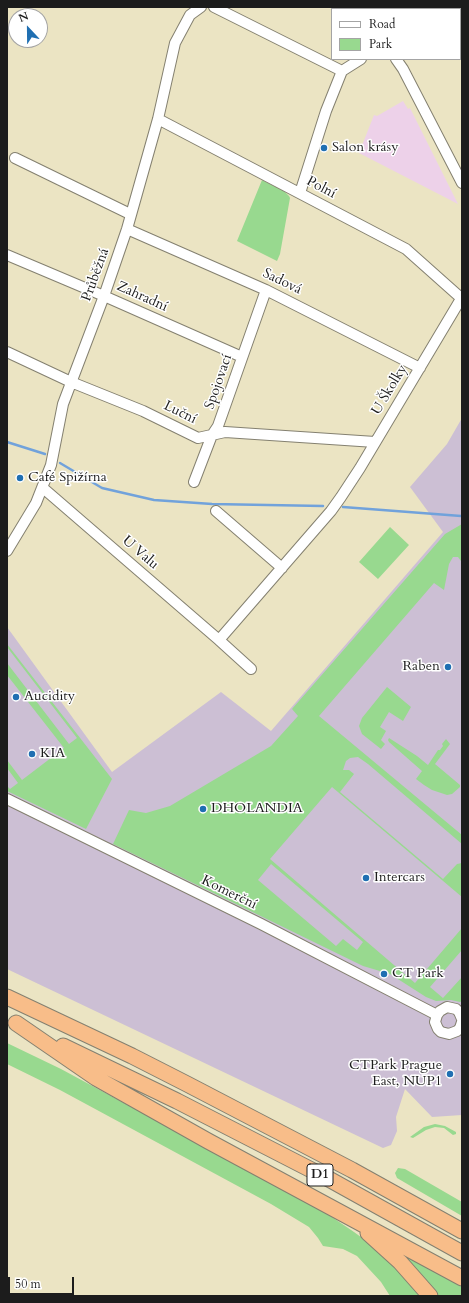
<!DOCTYPE html>
<html>
<head>
<meta charset="utf-8">
<style>
	body { margin:0 }
	#map { position:relative; width:469px; height:1303px; overflow:hidden; background:#ebe4c3; font-family:Cardo,serif }
	canvas { display:block }
	.frame { position:absolute; inset:0; border:8px solid #1c1c1c; pointer-events:none }
	.legend { position:absolute; left:331px; top:8px; width:130px; height:52px; box-sizing:border-box; background:#fff; border:1px solid #a4a4a4; margin:0; padding:5px 7px; list-style:none; font-size:12px; color:#1c1c1c }
	.legend li { display:flex; align-items:center; gap:8px; height:20px }
	.legend b { width:20px; border:1px solid #a4a4a4 }
	.north { position:absolute; left:8px; top:8px; width:40px; height:40px; box-sizing:border-box; background:#fff; border:1px solid #a4a4a4; border-radius:50%; rotate:338deg; font-size:11px; font-weight:700; line-height:16px; text-align:center; color:#1c1c1c }
	.north::after { content:''; display:block; margin:auto; width:14px; height:18px; background:#1f6fb2; clip-path:polygon(50% 0,100% 100%,50% 72%,0 100%) }
	.scale { position:absolute; left:8px; top:1277px; width:66px; height:18px; box-sizing:border-box; border:2px solid #1c1c1c; border-top:0; padding-left:5px; font-size:12px; line-height:14px; white-space:nowrap; color:#1c1c1c; -webkit-text-stroke:3px #fff; paint-order:stroke }
</style>
</head>
<body>
<div id="map">
<canvas width="469" height="1303"></canvas>
<div class="frame"></div>
<ul class="legend">
<li><b style="height:5px;background:#fff"></b>Road</li>
<li><b style="height:11px;background:#98d98f"></b>Park</li>
</ul>
<div class="north">N</div>
<div class="scale">50 m</div>
</div>
<script>
const ctx = document.querySelector('canvas').getContext('2d');
ctx.lineJoin = 'round';
function fill(path, color) { ctx.fillStyle = color; ctx.fill(path, 'evenodd'); }
const poly = rows => new Path2D(rows.map(r => 'M' + r).join(''));
function trace(path, color, width, dash) { ctx.strokeStyle = color; ctx.lineWidth = width; ctx.lineCap = dash ? 'butt' : 'round'; ctx.setLineDash(dash || []); ctx.stroke(path); }
function drawText(font, color, halo, rows, align = 'center') {
  ctx.font = font + ' Cardo,serif'; ctx.lineWidth = 3; ctx.setLineDash([]); ctx.textBaseline = 'middle'; ctx.strokeStyle = halo; ctx.fillStyle = color; for (const [text, x, y, turn = 0] of rows) {
    ctx.save(); ctx.translate(x, y); ctx.rotate((+turn || 0) * Math.PI / 180); ctx.textAlign = isNaN(turn) ? turn : align; if (halo) ctx.strokeText(text, 0, 0); ctx.fillText(text, 0, 0); ctx.restore();
  }
}
const built = poly([
	[403,101,408,109,410,108,458,204,359,153,374,115,377,116]
]);
const industrial = poly([
	[462,418,462,1115,432,1117,405,1089,396,1117,397,1131,391,1145,383,1148,7,969,7,627,112,772,221,692,271,731,443,532,410,487,447,444]
]);
const green = poly([
	[262,180,284,191,289,196,290,198,280,254,277,261,237,241],
	[462,524,462,560,461,561,458,557,453,557,449,564,444,590,434,583,319,716,462,835,462,844,368,764,358,757,350,758,346,761,343,770,349,770,354,774,340,792,443,879,457,864,462,863,462,897,332,787,270,859,415,983,462,928,462,950,430,987,443,998,462,977,462,1001,460,1002,451,1000,436,1001,426,997,390,974,363,966,113,844,129,810,146,813,170,806,271,746,298,716,292,709,445,534],
	[271,864,363,942,357,950,343,939,336,946,258,880],
	[390,527,409,545,378,579,359,562],
	[7,644,112,779,86,829,7,791,7,786,10,789,18,783,7,768,7,760,22,780,64,748,7,675,7,663,69,744,77,738,7,647],
	[387,687,411,707,403,721,389,712,380,727,386,731,381,740,385,744,381,749,362,734,359,726,362,718],
	[389,738,417,756,428,765,438,750,440,750,443,746,442,744,446,739,450,744,435,764,460,785,460,787,452,794,447,795,432,790,424,785,416,779,422,771,389,742,388,740],
	[7,1043,61,1069,320,1209,354,1232,380,1251,397,1269,420,1296,390,1296,381,1282,357,1256,343,1249,323,1246,318,1238,309,1227,271,1204,60,1090,7,1064],
	[435,1124,445,1126,456,1132,456,1134,453,1135,444,1128,435,1127,426,1130,413,1138,410,1137,424,1127],
	[398,1168,405,1169,462,1202,462,1216,397,1178,395,1173],
	[405,1253,462,1287,462,1296,438,1296,404,1255]
]);
const stream = poly([
	[7,442,45,454],
	[60,463,102,488,154,500,212,504,323,506],
	[343,507,461,516]
]);
const minor = poly([
	[214,7,342,71],
	[362,7,364,9],
	[396,59,403,69,462,183],
	[342,71,361,59],
	[158,119,406,249,461,298],
	[15,158,130,214],
	[300,193,326,111,342,71],
	[127,229,266,290,420,368],
	[7,255,104,296,242,357],
	[7,352,71,382,143,411,198,438,225,432,375,442],
	[194,482,212,435,218,426,266,290],
	[43,488,219,640,331,511,341,497,360,468,462,297],
	[216,511,282,568],
	[7,551,36,503,51,465,63,404,104,296,127,229,158,119,175,43,190,15,201,7],
	[219,640,251,669],
	[7,799,261,924,437,1015],
	[462,1019,459,1012,456,1009,447,1007,440,1011,437,1015,435,1022,438,1029,441,1032,449,1034,457,1031,460,1028,462,1022]
]);
const highway = poly([
	[7,997,132,1056,187,1084,352,1170,462,1231],
	[16,1023,96,1078,208,1141,462,1278],
	[63,1046,177,1101,327,1178,462,1253],
	[368,1233,400,1262,430,1296]
]);
const markers = [
	[324,148,4,"#1f6fb2"],
	[20,478,4,"#1f6fb2"],
	[448,667,4,"#1f6fb2"],
	[16,697,4,"#1f6fb2"],
	[32,754,4,"#1f6fb2"],
	[203,809,4,"#1f6fb2"],
	[366,878,4,"#1f6fb2"],
	[384,974,4,"#1f6fb2"],
	[450,1074,4,"#1f6fb2"]
];
const shields = [
	[320,1175,26]
];
const shieldNames = [
	["D1",320,1175]
];
const poiNames = [
	["Salon krásy",332,148],
	["Café Spižírna",28,478],
	["Raben",440,667,"right"],
	["Aucidity",24,697],
	["KIA",40,754],
	["DHOLANDIA",211,809],
	["Intercars",374,878],
	["CT Park",392,974],
	["CTPark Prague",442,1066,"right"],
	["East, NUP1",442,1082,"right"]
];
const streetNames = [
	["Polní",321,188,28],
	["Průběžná",96,275,-70],
	["Sadová",282,282,26],
	["Zahradní",142,297,24],
	["Spojovací",219,382,-71],
	["U Školky",390,390,-59],
	["Luční",180,413,26],
	["U Valu",140,553,41],
	["Komerční",229,893,26]
];
fill(built, '#edd1e9');
fill(industrial, '#ccbfd4');
fill(green, '#98d98f');
trace(stream, '#71a2db', 2.5);
trace(minor, '#848070', 12);
trace(highway, '#848070', 17);
trace(minor, '#fff', 10);
trace(highway, '#f8bd89', 15);
for (const [x, y, r, color] of markers) { const dot = new Path2D(); dot.arc(x, y, r, 0, 2 * Math.PI); ctx.fillStyle = color; ctx.fill(dot); trace(dot, '#fff', 1.5); }
for (const [x, y, w] of shields) { const box = new Path2D(); box.roundRect(x - w / 2, y - 11, w, 22, 3); ctx.fillStyle = '#fff'; ctx.fill(box); trace(box, '#1c1c1c', 1); }
drawText('bold 13px', '#1c1c1c', null, shieldNames);
drawText('14px', '#1c1c1c', '#fff', poiNames, 'left');
drawText('14px', '#1c1c1c', '#fff', streetNames);
</script>
</body>
</html>
